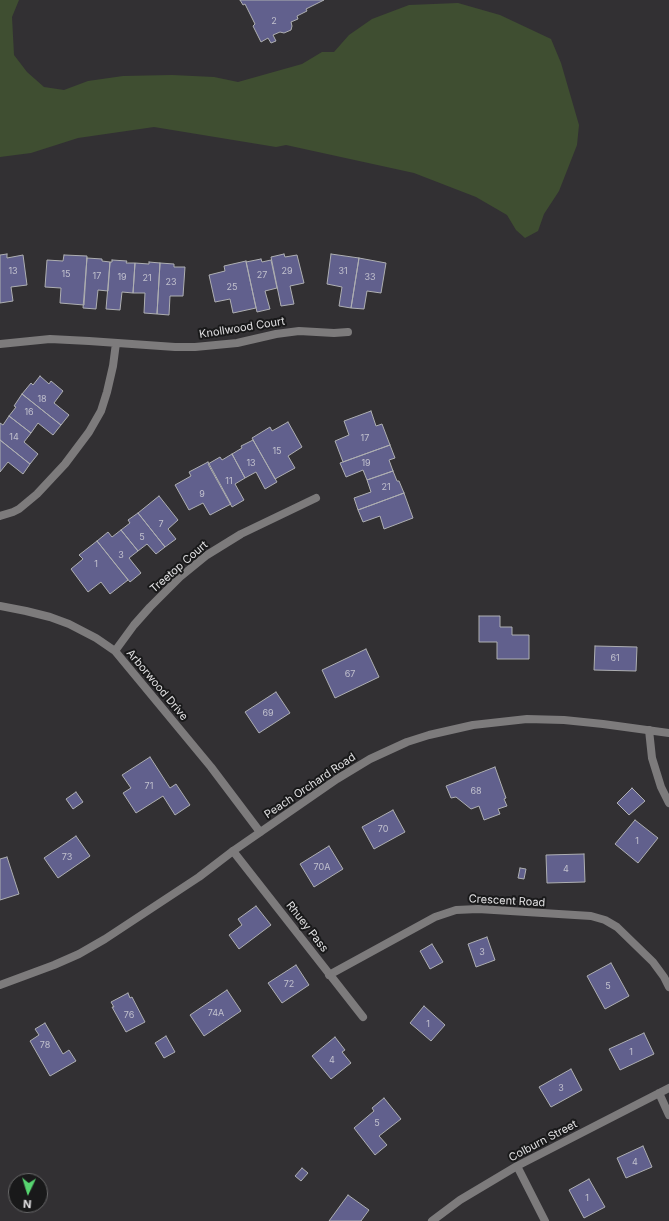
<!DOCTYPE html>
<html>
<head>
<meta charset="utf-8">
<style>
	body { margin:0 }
	#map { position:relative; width:669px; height:1221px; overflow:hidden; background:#323033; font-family:Inter,sans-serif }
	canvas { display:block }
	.north { position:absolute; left:8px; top:1173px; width:40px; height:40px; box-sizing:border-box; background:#19191a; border:1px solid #69696a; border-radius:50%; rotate:184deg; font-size:11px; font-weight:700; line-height:16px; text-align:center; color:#e1e0e2 }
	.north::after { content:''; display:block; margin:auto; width:14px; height:18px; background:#57d570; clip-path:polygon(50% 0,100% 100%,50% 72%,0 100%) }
</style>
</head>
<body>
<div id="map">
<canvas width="669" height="1221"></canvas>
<div class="north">N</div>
</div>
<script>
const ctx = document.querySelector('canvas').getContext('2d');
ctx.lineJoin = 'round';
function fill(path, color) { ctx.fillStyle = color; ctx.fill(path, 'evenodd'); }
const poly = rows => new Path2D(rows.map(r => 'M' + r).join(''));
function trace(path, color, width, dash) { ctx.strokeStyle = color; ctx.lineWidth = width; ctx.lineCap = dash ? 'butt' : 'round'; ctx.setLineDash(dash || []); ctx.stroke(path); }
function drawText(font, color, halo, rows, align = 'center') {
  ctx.font = font + ' Inter,sans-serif'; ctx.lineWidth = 4; ctx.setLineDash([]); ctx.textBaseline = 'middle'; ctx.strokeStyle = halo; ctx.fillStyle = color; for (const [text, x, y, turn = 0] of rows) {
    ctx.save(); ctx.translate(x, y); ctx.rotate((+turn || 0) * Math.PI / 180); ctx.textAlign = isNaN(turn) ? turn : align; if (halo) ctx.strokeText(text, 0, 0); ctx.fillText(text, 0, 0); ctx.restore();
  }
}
const green = poly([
	[0,0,19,0,12,17,14,55,27,72,44,87,64,90,88,81,123,76,172,75,214,77,238,82,302,64,322,52,334,52,349,35,372,19,409,5,458,3,500,15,551,39,561,63,579,125,577,145,559,191,544,214,538,231,525,238,516,230,507,215,476,197,414,173,286,145,276,147,154,127,78,138,31,153,0,157]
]);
const building = poly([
	[240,0,324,0,306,9,307,11,297,16,298,19,291,22,292,26,291,30,284,33,280,32,273,35,276,41,271,43,268,38,261,42,253,26,255,24,245,4,243,5,240,0],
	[7,254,7,258,23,255,27,285,11,287,13,301,0,303,0,255,7,254],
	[284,254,285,257,297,255,304,283,290,286,294,304,281,306,271,257,284,254],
	[331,254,359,258,351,308,339,306,342,287,327,284,331,254],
	[64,255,87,256,84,305,60,303,61,288,45,287,47,260,63,261,64,255],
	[87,258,102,259,102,261,110,262,108,291,98,290,96,309,83,308,87,258],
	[359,258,386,263,381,293,367,291,364,309,351,308,359,258],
	[261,259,262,262,271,260,277,288,265,291,270,309,257,312,246,262,261,259],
	[112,260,127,261,126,263,135,263,133,293,122,292,120,310,106,309,110,262,112,262,112,260],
	[246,261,256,308,233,313,230,299,215,302,209,275,225,271,224,266,246,261],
	[149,262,160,263,157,314,144,313,145,293,133,293,135,263,149,264,149,262],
	[160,263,174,264,174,267,185,267,183,296,170,296,169,315,157,314,160,263],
	[40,376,49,384,51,381,63,391,54,403,69,415,61,425,22,394,31,383,33,385,40,376],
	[22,394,61,425,53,435,38,423,31,433,9,416,16,407,14,406,22,394],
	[371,411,376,426,382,424,390,445,343,462,335,441,349,435,344,421,371,411],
	[9,416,31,433,24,442,38,454,30,464,0,440,0,423,3,425,9,416],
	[288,422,302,447,288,456,295,468,275,479,252,438,270,427,272,431,288,422],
	[0,440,30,464,23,474,8,462,0,472,0,440],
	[253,440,277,482,265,489,256,472,245,478,232,454,242,448,241,446,253,440],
	[390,445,395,458,389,460,393,471,367,480,363,470,346,477,340,463,390,445],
	[232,454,245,478,235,484,244,500,232,507,208,464,220,457,222,460,232,454],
	[208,462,231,504,210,515,203,503,189,510,175,485,191,476,189,472,208,462],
	[393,471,397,481,399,481,404,493,358,510,354,498,371,492,367,480,393,471],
	[404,493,413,518,384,529,380,516,363,522,358,510,404,493],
	[159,496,178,520,168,529,176,539,165,547,138,513,159,496],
	[138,513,165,547,156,554,147,544,138,551,121,530,130,523,128,520,138,513],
	[121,530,138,551,129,558,141,573,130,582,97,541,108,532,112,537,121,530],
	[97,541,128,580,110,594,101,582,88,592,71,569,83,559,79,555,97,541],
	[479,616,500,616,500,627,512,627,512,635,529,635,529,659,497,659,497,642,479,642,479,616],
	[595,646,637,647,636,671,594,670,595,646],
	[366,649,379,677,335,698,322,670,366,649],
	[276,692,290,713,259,733,245,712,276,692],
	[150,757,170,788,176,784,190,805,175,815,163,796,136,813,123,793,131,788,122,775,150,757],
	[495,767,506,798,504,799,507,806,498,809,500,814,484,820,479,806,471,809,456,797,451,798,446,786,495,767],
	[632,788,645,801,629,815,617,803,632,788],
	[76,792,83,802,73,809,66,799,76,792],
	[393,810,405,832,374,849,362,827,393,810],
	[635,820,658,838,638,863,615,844,635,820],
	[76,836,90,856,58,878,44,858,76,836],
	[329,846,343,869,314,887,300,864,329,846],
	[584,854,585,882,547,883,546,855,584,854],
	[7,857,19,894,0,900,0,859,7,857],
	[520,868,526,869,524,879,518,878,520,868],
	[256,906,271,925,239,949,229,935,242,925,238,919,256,906],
	[487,937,495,960,476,967,468,944,487,937],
	[432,944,443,962,430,969,420,951,432,944],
	[611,963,629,996,605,1009,587,976,611,963],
	[296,965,309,985,282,1003,268,983,296,965],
	[227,990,241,1011,204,1036,190,1015,227,990],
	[128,993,130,998,132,997,145,1022,126,1032,112,1007,114,1007,111,1002,128,993],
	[424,1006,445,1025,431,1041,410,1023,424,1006],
	[45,1023,63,1054,69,1050,76,1061,50,1076,30,1041,39,1035,35,1029,45,1023],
	[644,1033,654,1054,620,1070,609,1049,644,1033],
	[166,1036,175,1052,164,1058,155,1043,166,1036],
	[335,1037,345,1050,342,1052,351,1063,331,1079,312,1056,335,1037],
	[571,1069,582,1090,551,1107,539,1087,571,1069],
	[384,1098,401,1119,379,1136,387,1145,375,1155,354,1128,374,1111,372,1108,384,1098],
	[643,1146,652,1167,626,1178,617,1158,643,1146],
	[302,1168,308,1173,301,1181,295,1176,302,1168],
	[589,1179,605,1207,584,1218,569,1190,589,1179],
	[348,1195,369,1210,361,1221,329,1221,348,1195]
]);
const minor = poly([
	[0,344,50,339,89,341,175,347,195,347,237,343,276,334,299,331,334,333,348,332],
	[0,516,13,512,19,509,37,494,65,464,89,432,101,411,107,392,113,366,116,343],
	[0,606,26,611,50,617,69,624,96,638,115,651,211,767,260,832],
	[115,651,134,625,150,607,180,577,207,555,241,534,316,498],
	[649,730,652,758,661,787,669,803],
	[233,851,363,1017],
	[329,975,435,917,456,910,478,909,591,916,605,920,617,927,653,962,664,977,669,987],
	[659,1093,669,1115],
	[517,1166,545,1221],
	[432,1221,460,1200,517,1166,669,1088]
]);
const tertiary = poly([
	[0,985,54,965,79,954,105,939,199,877,233,851,337,779,370,759,407,742,429,735,473,725,527,719,564,720,603,724,669,733]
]);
const numberNames = [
	["2",274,21],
	["13",13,271],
	["29",287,271],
	["31",343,271],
	["15",66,274],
	["27",262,275],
	["17",97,276],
	["19",122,277],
	["33",370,277],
	["21",147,278],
	["23",171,282],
	["25",232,287],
	["18",42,399],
	["16",29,412],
	["14",14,437],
	["17",365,438],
	["15",277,451],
	["13",251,463],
	["19",366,463],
	["11",229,481],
	["21",386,487],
	["9",202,494],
	["7",161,524],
	["5",142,537],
	["3",121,555],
	["1",96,564],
	["61",615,658],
	["67",350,674],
	["69",268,713],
	["71",149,786],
	["68",476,791],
	["70",383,829],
	["1",637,841],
	["73",67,857],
	["70A",322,867],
	["4",566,869],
	["3",482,952],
	["72",289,984],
	["5",608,986],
	["74A",216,1013],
	["76",129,1015],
	["1",428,1024],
	["78",45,1045],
	["1",631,1052],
	["4",332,1060],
	["3",561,1088],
	["5",377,1123],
	["4",635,1162],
	["1",587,1198]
];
const streetNames = [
	["Knollwood Court",242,328,-9],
	["Treetop Court",179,567,-41],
	["Arborwood Drive",157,685,50],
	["Peach Orchard Road",310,786,-34],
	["Crescent Road",507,901,3],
	["Rhuey Pass",307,927,52],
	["Colburn Street",543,1141,-28]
];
fill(green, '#3f4e31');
fill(building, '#61608d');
trace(building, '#aeafb2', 1);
trace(minor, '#7d7b7c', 8);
trace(tertiary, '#7d7b7c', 8);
drawText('9px', '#c1c0cd', null, numberNames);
drawText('11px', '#e1e0e2', '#19191a', streetNames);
</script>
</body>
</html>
